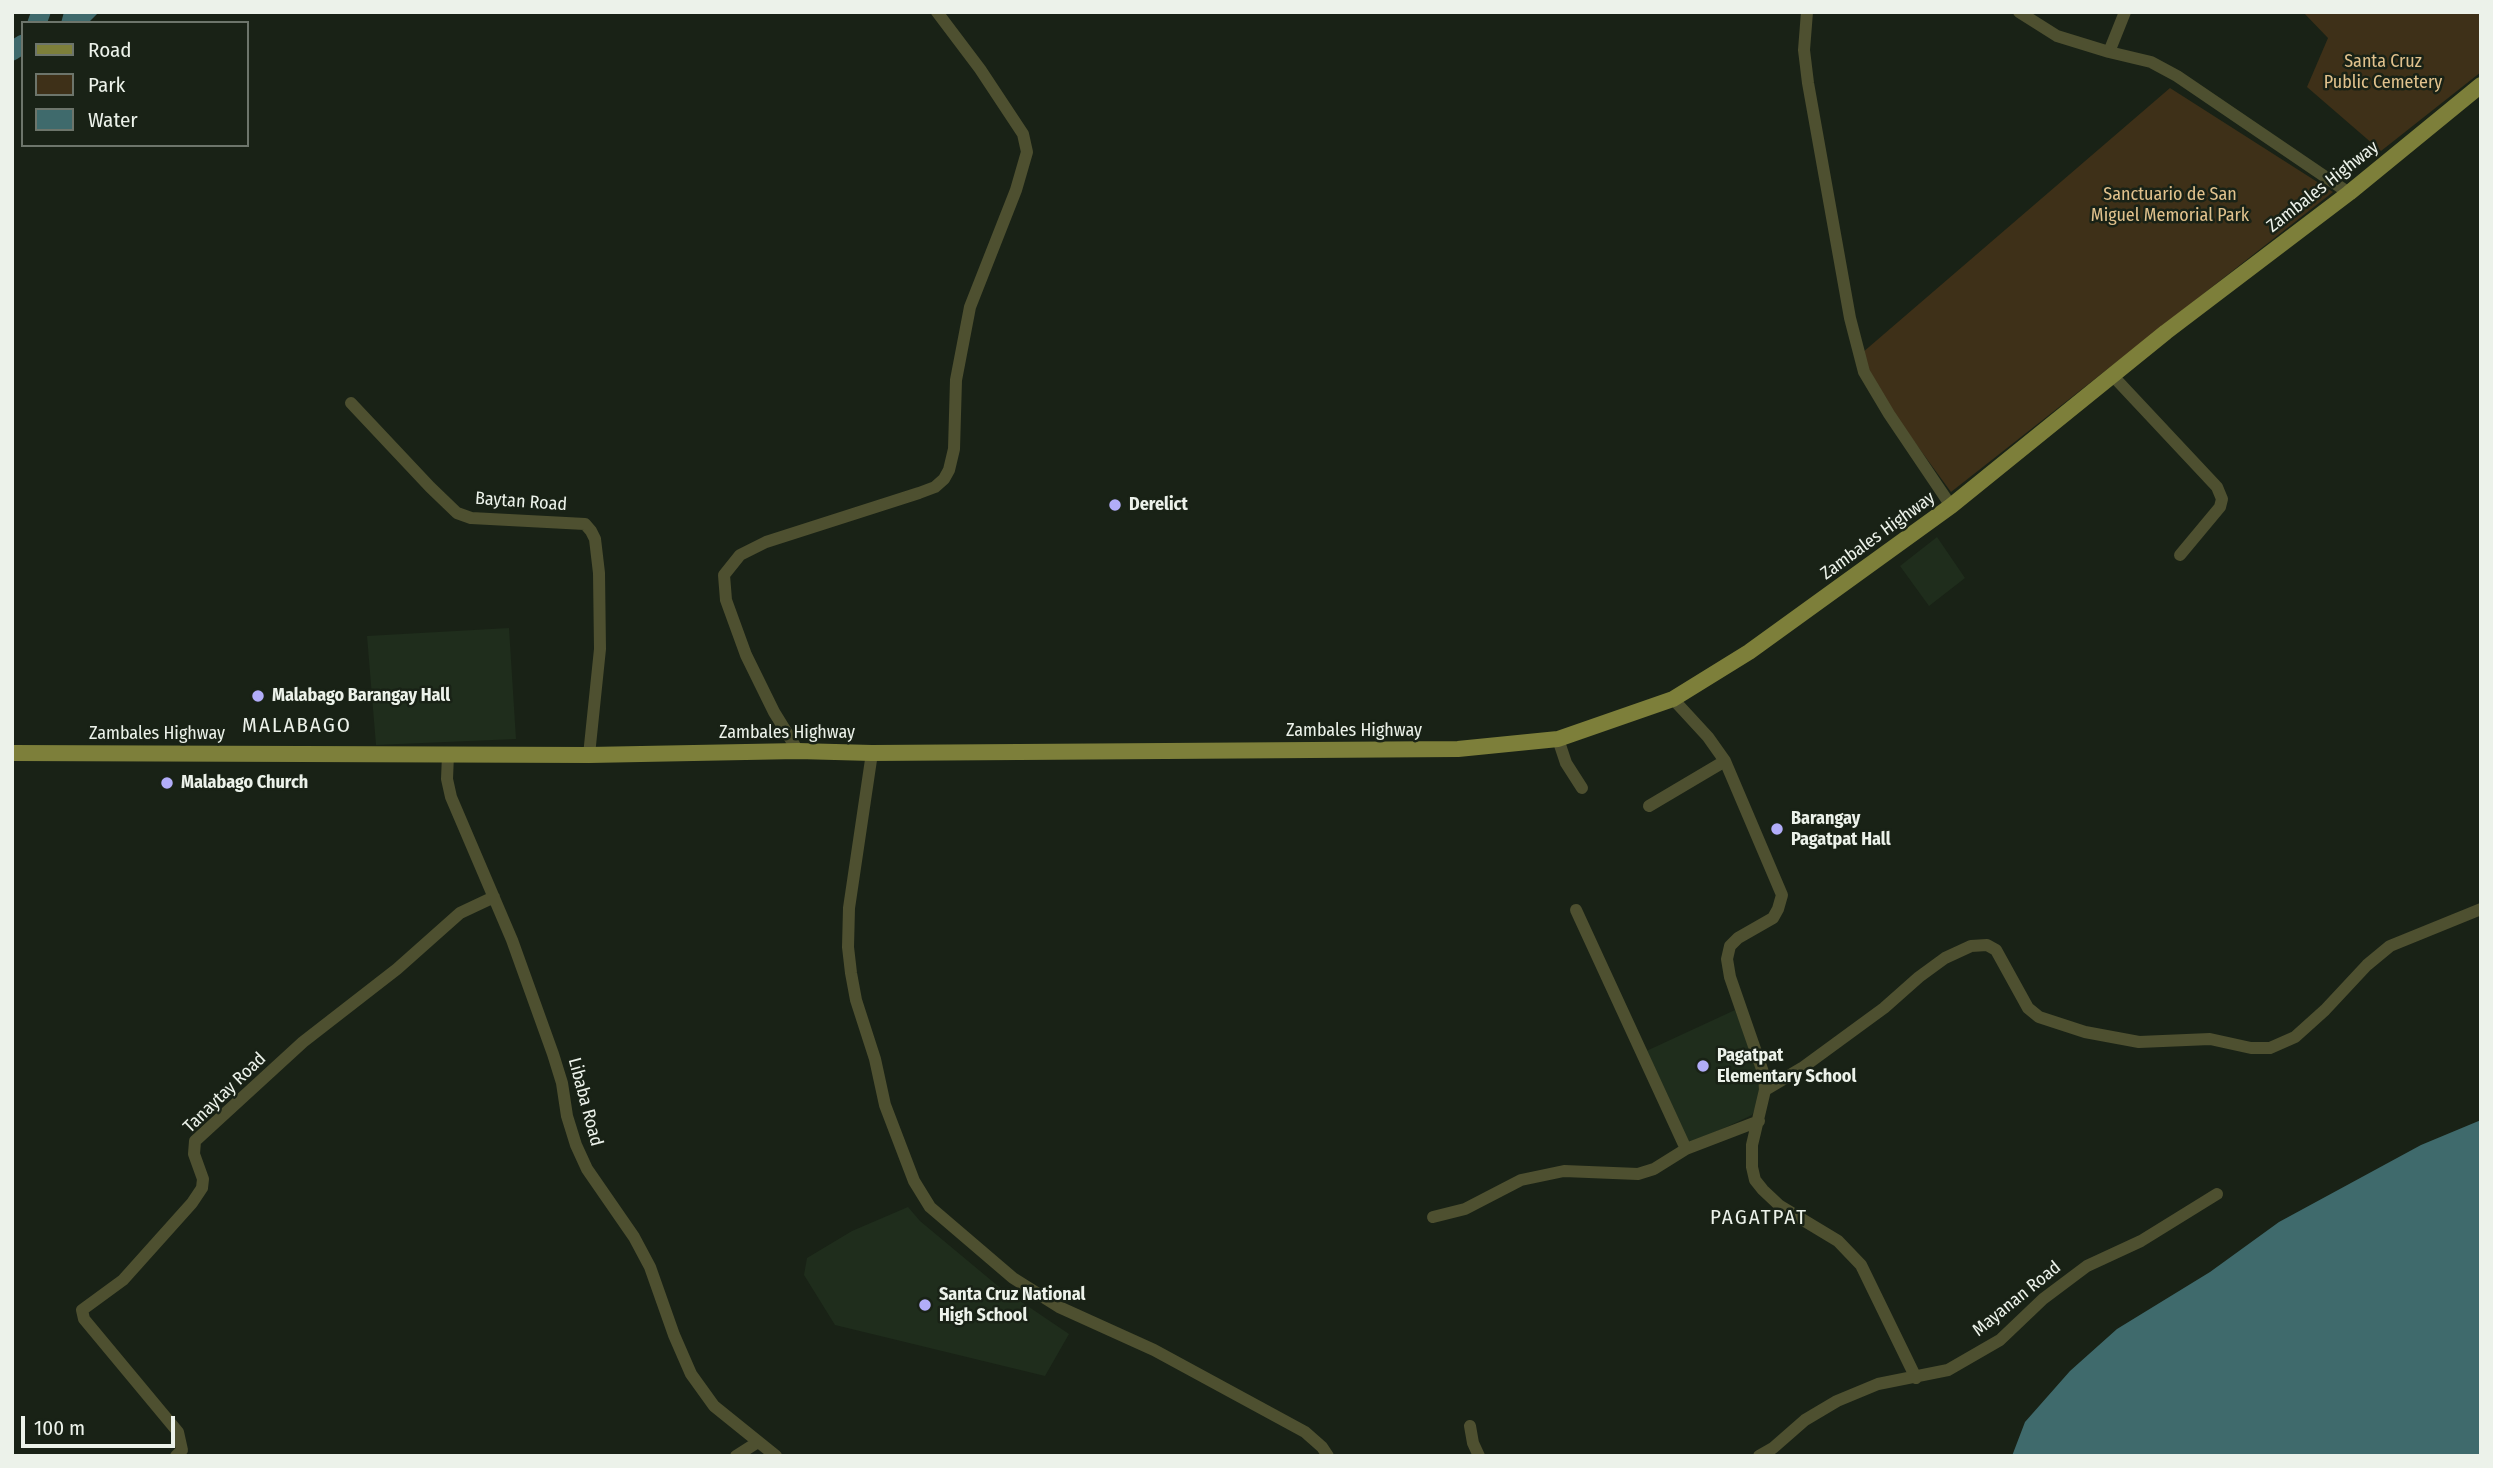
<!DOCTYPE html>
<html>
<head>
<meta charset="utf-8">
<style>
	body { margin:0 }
	#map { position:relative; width:2493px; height:1468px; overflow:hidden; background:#192216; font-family:"Fira Sans Condensed",sans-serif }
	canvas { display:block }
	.frame { position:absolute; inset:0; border:14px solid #ecf2ea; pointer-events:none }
	.legend { position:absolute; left:21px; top:21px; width:228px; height:126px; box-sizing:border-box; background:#192216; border:2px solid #6d756b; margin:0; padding:9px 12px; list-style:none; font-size:21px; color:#ecf2ea }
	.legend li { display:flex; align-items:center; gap:14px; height:35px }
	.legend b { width:35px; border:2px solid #6d756b }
	.scale { position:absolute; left:21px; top:1416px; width:154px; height:32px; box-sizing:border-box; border:4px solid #ecf2ea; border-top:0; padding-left:9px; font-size:21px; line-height:24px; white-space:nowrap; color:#ecf2ea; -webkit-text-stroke:5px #192216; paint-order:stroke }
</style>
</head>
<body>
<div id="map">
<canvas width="2493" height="1468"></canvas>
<div class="frame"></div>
<ul class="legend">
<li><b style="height:9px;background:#7d7f3a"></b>Road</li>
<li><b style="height:19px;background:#3e3018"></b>Park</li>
<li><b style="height:19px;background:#3f6a6c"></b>Water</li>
</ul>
<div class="scale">100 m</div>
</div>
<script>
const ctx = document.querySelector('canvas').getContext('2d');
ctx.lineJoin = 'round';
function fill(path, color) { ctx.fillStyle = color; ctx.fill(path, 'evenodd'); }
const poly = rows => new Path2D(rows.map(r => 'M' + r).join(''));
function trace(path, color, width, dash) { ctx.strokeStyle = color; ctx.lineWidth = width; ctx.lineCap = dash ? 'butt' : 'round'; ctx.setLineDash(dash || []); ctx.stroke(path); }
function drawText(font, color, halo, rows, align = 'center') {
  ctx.font = font + ' "Fira Sans Condensed",sans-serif'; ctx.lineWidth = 5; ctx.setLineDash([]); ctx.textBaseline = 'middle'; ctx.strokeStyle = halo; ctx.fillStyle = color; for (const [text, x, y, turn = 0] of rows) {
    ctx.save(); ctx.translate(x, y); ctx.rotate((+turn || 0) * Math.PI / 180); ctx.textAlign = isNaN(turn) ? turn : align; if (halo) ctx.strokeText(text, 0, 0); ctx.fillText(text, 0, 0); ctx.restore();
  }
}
const built = poly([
	[1937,537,1965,578,1929,606,1900,566],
	[509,628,516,739,376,745,367,636],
	[1735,1010,1763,1079,1756,1107,1752,1115,1686,1146,1642,1053],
	[908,1207,920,1221,998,1286,1069,1334,1045,1376,835,1325,804,1275,807,1258,852,1231]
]);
const green = poly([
	[2303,12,2481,12,2481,72,2381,151,2307,87,2328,38],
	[2170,88,2333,192,1951,492,1894,414,1869,377,1862,353]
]);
const water = poly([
	[64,12,99,12,88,23,61,23],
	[2481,1120,2481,1456,2012,1456,2025,1422,2070,1371,2117,1329,2210,1272,2279,1222,2421,1145]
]);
const river = poly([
	[37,23,41,12],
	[12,51,23,44]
]);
const minor = poly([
	[1807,12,1804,50,1808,83,1850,318,1864,372,1889,414,1951,506],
	[2019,12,2057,36,2109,52,2151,62,2177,76,2349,193],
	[2109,52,2125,12],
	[2113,376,2217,487,2222,499,2220,507,2180,555],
	[351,403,430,487,457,513,471,518,585,524,591,531,595,539,599,573,600,649,589,755],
	[1673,699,1708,737,1725,761,1782,895,1778,909,1773,918,1738,938,1730,946,1727,959,1730,977,1764,1075,1765,1090,1752,1145,1752,1167,1755,1180,1763,1190,1780,1206,1838,1241,1861,1265,1916,1378],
	[1558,739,1566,763,1582,788],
	[798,751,774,712,746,655,726,600,724,575,740,555,766,542,919,493,935,487,944,479,949,470,954,449,956,380,970,307,1016,190,1027,152,1023,134,980,69,937,12],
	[872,753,849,908,848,947,851,973,856,1000,875,1059,885,1105,914,1181,930,1207,1013,1278,1059,1307,1154,1350,1305,1432,1322,1447,1328,1456],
	[448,755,447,779,451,797,512,940,553,1054,562,1083,567,1116,576,1145,587,1169,634,1237,650,1267,674,1335,691,1374,714,1406,776,1456],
	[1649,806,1725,761],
	[1576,910,1686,1149],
	[1765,1090,1802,1068,1884,1008,1919,977,1945,958,1971,946,1987,945,1996,950,2028,1008,2039,1017,2085,1032,2139,1042,2210,1039,2251,1048,2270,1048,2295,1037,2325,1010,2367,965,2390,946,2481,909],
	[1433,1217,1465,1209,1521,1180,1564,1171,1638,1174,1654,1169,1686,1149,1759,1121],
	[1470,1426,1473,1443,1479,1456],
	[176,1456,182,1450,178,1432,84,1319,82,1310,123,1280,192,1203,202,1188,203,1179,194,1154,195,1141,303,1042,397,969,460,913,494,897],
	[736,1456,758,1442],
	[1759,1456,1773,1448,1805,1420,1837,1401,1878,1384,1948,1370,2000,1340,2043,1299,2087,1266,2141,1241,2217,1194]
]);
const major = poly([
	[12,753,589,755,798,751,872,753,1458,749,1558,739,1673,699,1749,652,1951,506,2166,332,2349,193,2481,85]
]);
const markers = [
	[1115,505,7,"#b2adf9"],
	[258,696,7,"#b2adf9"],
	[167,783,7,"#b2adf9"],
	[1777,829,7,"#b2adf9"],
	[1703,1066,7,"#b2adf9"],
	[925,1305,7,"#b2adf9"]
];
const parkNames = [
	["Santa Cruz",2383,62],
	["Public Cemetery",2383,83],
	["Sanctuario de San",2170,195],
	["Miguel Memorial Park",2170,216]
];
const streetNames = [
	["Zambales Highway",2323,187,-38],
	["Baytan Road",521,502,4],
	["Zambales Highway",1878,536,-36],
	["Zambales Highway",1354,731],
	["Zambales Highway",787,733],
	["Zambales Highway",157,734],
	["Tanaytay Road",225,1093,-44],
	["Libaba Road",585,1102,75],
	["Mayanan Road",2017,1299,-39]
];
const poiNames = [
	["Derelict",1129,505],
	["Malabago Barangay Hall",272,696],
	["Malabago Church",181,783],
	["Barangay",1791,819],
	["Pagatpat Hall",1791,840],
	["Pagatpat",1717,1056],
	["Elementary School",1717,1077],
	["Santa Cruz National",939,1295],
	["High School",939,1316]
];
const quarterNames = [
	["MALABAGO",297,726],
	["PAGATPAT",1759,1218]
];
fill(built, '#1f2d1c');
fill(green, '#3e3018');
fill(water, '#3f6a6c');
trace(river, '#3f6a6c', 19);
trace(minor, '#4e5030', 12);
trace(major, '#7d7f3a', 16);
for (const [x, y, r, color] of markers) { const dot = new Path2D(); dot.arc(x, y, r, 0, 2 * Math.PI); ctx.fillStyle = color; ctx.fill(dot); trace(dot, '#192216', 2.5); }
drawText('18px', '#e1c28d', '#192216', parkNames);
drawText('18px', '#ecf2ea', '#192216', streetNames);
drawText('bold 18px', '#ecf2ea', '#192216', poiNames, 'left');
ctx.letterSpacing = '2px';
drawText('21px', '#ecf2ea', '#192216', quarterNames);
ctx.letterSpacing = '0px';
</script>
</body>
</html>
